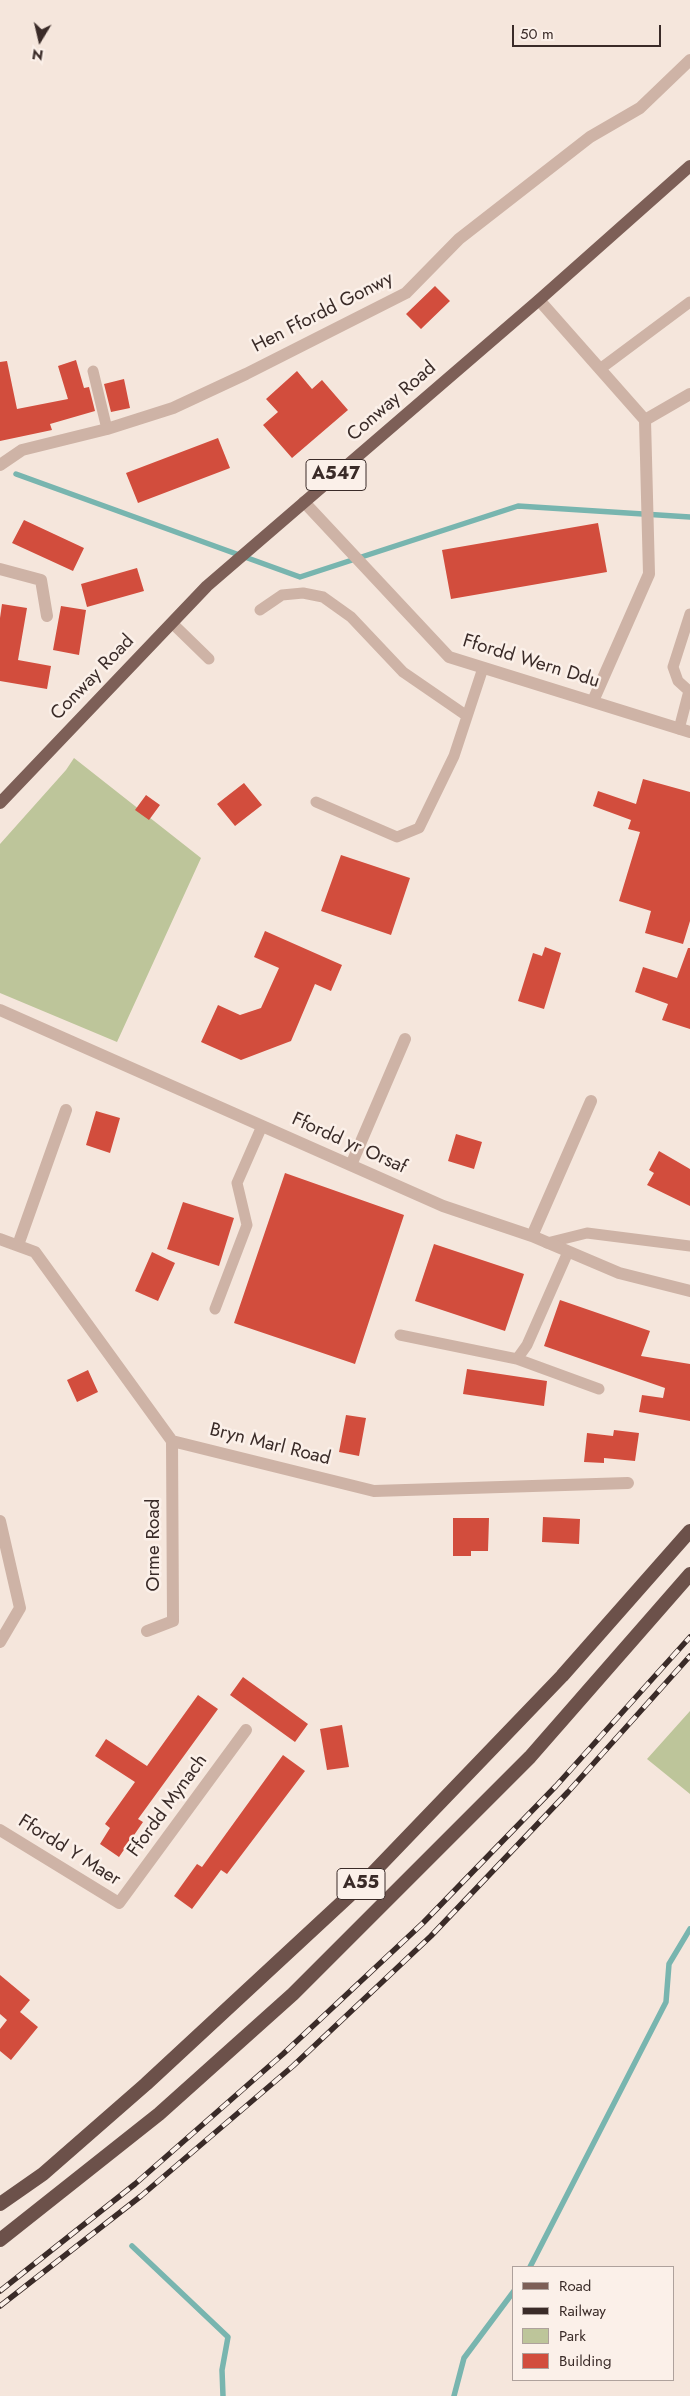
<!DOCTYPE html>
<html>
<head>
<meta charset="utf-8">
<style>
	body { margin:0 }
	#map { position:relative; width:690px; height:2396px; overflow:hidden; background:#f5e6dc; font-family:Jost,sans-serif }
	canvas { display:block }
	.legend { position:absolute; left:512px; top:2266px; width:162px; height:115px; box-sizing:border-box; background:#fbf0e9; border:1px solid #aea19c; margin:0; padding:6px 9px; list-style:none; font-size:15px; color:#3a2b28 }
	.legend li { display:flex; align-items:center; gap:10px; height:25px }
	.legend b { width:25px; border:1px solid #aea19c }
	.north { position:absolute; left:15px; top:15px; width:50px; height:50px; -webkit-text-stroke:4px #fbf0e9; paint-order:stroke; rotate:189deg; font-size:14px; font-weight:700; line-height:20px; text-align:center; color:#3a2b28 }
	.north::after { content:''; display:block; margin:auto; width:18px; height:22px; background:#3a2b28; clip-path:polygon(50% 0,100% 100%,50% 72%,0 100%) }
	.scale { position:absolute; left:512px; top:25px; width:149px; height:22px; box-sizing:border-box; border:2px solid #3a2b28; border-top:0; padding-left:6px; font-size:15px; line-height:18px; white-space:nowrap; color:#3a2b28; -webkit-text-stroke:4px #fbf0e9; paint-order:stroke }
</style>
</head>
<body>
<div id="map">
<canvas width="690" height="2396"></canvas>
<ul class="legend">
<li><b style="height:6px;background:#7d5f57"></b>Road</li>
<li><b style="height:6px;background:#3a2b28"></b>Railway</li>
<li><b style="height:14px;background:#bdc59a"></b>Park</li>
<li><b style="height:14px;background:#d24d3d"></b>Building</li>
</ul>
<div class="north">N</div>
<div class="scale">50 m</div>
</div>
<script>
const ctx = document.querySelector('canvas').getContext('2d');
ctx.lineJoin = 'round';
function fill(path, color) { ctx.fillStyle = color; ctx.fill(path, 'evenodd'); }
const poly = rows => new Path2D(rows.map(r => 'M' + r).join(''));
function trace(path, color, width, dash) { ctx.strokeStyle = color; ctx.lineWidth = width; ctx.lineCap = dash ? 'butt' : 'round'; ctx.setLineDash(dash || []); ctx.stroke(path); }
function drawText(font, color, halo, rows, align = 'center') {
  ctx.font = font + ' Jost,sans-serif'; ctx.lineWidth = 5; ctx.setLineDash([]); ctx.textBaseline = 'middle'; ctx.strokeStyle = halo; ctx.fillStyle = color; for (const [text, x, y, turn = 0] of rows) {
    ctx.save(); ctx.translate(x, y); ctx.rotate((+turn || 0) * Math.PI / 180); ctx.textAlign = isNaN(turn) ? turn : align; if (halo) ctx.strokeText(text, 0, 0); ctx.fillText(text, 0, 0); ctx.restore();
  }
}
const green = poly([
	[74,758,201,858,117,1042,0,993,0,844,66,770],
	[690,1711,690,1794,647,1759]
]);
const stream = poly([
	[16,474,300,577,518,506,690,517],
	[132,2246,228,2337,222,2370,223,2396],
	[530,2267,666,2002,669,1964,690,1929],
	[454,2396,464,2358,514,2291]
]);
const building = poly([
	[435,286,450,301,421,329,406,314],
	[76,360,84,388,89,387,95,411,50,424,52,430,0,441,0,362,7,361,17,409,68,399,58,366],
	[297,371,312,389,322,380,348,410,292,458,263,425,278,412,266,399],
	[124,379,130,408,111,412,104,384],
	[218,438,230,468,138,503,126,473],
	[24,520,84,548,73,571,12,543],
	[598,523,607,572,451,599,442,550],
	[137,568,144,591,87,607,81,584],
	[2,604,27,608,18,660,51,666,47,689,0,681,0,618],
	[61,606,86,610,79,655,53,650],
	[643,779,690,792,690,921,683,944,645,933,651,911,619,901,640,832,628,829,631,820,593,806,598,791,636,804],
	[244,783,262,805,235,826,217,804],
	[146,795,160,805,149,820,135,810],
	[341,855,410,878,391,935,321,911],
	[265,931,342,965,331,991,315,984,291,1041,241,1060,201,1042,218,1005,240,1015,261,1008,279,968,254,957],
	[545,947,561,953,544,1009,518,1001,533,953,542,956],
	[688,948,690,948,690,1029,662,1020,668,1004,635,992,643,967,677,978],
	[96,1111,120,1118,110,1153,86,1145],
	[456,1134,482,1142,474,1169,448,1161],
	[659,1151,690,1169,690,1206,647,1185,654,1173,649,1170],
	[285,1173,404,1215,355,1364,234,1323],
	[183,1202,234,1218,219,1266,167,1249],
	[434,1244,524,1274,505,1331,415,1301],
	[152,1252,175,1263,158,1301,135,1291],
	[560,1300,650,1331,641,1356,690,1364,690,1421,639,1412,642,1395,663,1398,665,1388,544,1346],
	[467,1369,547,1381,544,1406,463,1394],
	[88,1370,98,1392,77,1402,67,1380],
	[346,1415,366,1418,359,1456,339,1452],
	[614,1430,639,1433,635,1461,604,1458,604,1463,584,1462,587,1433,613,1436],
	[543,1517,580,1519,579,1544,542,1542],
	[453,1518,489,1518,488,1551,471,1551,471,1556,453,1556],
	[243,1677,308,1724,295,1742,230,1695],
	[198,1695,218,1709,138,1819,143,1822,119,1857,100,1844,110,1828,105,1824,135,1782,95,1756,106,1739,147,1766],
	[342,1725,349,1767,327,1770,320,1729],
	[283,1755,305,1771,227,1874,221,1870,192,1909,174,1896,197,1864,202,1867],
	[0,1975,30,2000,20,2012,38,2027,11,2060,0,2051,0,2029,7,2020,0,2014]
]);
const service = poly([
	[600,369,690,302],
	[93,371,107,429],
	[260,610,282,595,303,593,323,597,351,617,403,672,467,716],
	[172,623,209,659],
	[679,729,689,691,678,681,673,667,690,614],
	[316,802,397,837,419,828,454,756,483,668],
	[547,1243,587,1233,690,1246],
	[215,1309,247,1225,237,1183,262,1126],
	[400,1335,517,1359,527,1345,568,1252],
	[517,1359,599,1389]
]);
const minor = poly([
	[539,300,645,420,649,574,593,701],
	[645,420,690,394],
	[0,465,22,450,107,429,173,408,246,374,406,293,459,239,590,137,640,108,690,60],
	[304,502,449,657,690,732],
	[0,569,41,580,47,616],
	[0,1010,443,1206,532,1236,619,1273,690,1291],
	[351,1165,405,1039],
	[532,1236,591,1101],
	[0,1239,35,1252,172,1441,374,1491,628,1483],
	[18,1245,66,1110],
	[0,1521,20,1608,0,1642],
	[147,1631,173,1621,172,1441],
	[0,1830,119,1903,246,1730]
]);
const primary = poly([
	[0,803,207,586,539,300,690,166]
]);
const trunk = poly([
	[0,2204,43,2174,146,2084,364,1882,562,1676,690,1531],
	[0,2240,159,2114,293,1994,530,1757,690,1574]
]);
const rail = poly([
	[0,2291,135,2184,283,2054,423,1923,556,1786,690,1637],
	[0,2306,141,2196,293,2066,431,1936,568,1792,690,1656]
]);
const shields = [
	[336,475,60],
	[361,1884,48]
];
const shieldNames = [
	["A547",336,475],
	["A55",361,1884]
];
const streetNames = [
	["Hen Ffordd Gonwy",323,313,-27],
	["Conway Road",392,402,-41],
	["Ffordd Wern Ddu",531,662,17],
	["Conway Road",93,678,-46],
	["Ffordd yr Orsaf",349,1144,24],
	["Bryn Marl Road",270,1445,14],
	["Orme Road",154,1545,-90],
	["Ffordd Mynach",168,1806,-54],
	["Ffordd Y Maer",69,1851,32]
];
fill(green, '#bdc59a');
trace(stream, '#78b5af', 5.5);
fill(building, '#d24d3d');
trace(service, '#ceb3a6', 11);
trace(minor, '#ceb3a6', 12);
trace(primary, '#7d5f57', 12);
trace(trunk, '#6c514a', 14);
trace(rail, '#3a2b28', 5.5);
trace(rail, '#fbf0e9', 4, [11]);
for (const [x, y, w] of shields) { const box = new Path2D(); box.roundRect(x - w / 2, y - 15.5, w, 31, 4); ctx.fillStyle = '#fbf0e9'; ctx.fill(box); trace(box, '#3a2b28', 1); }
drawText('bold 18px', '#3a2b28', null, shieldNames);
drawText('19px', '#3a2b28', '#fbf0e9', streetNames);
</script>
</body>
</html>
